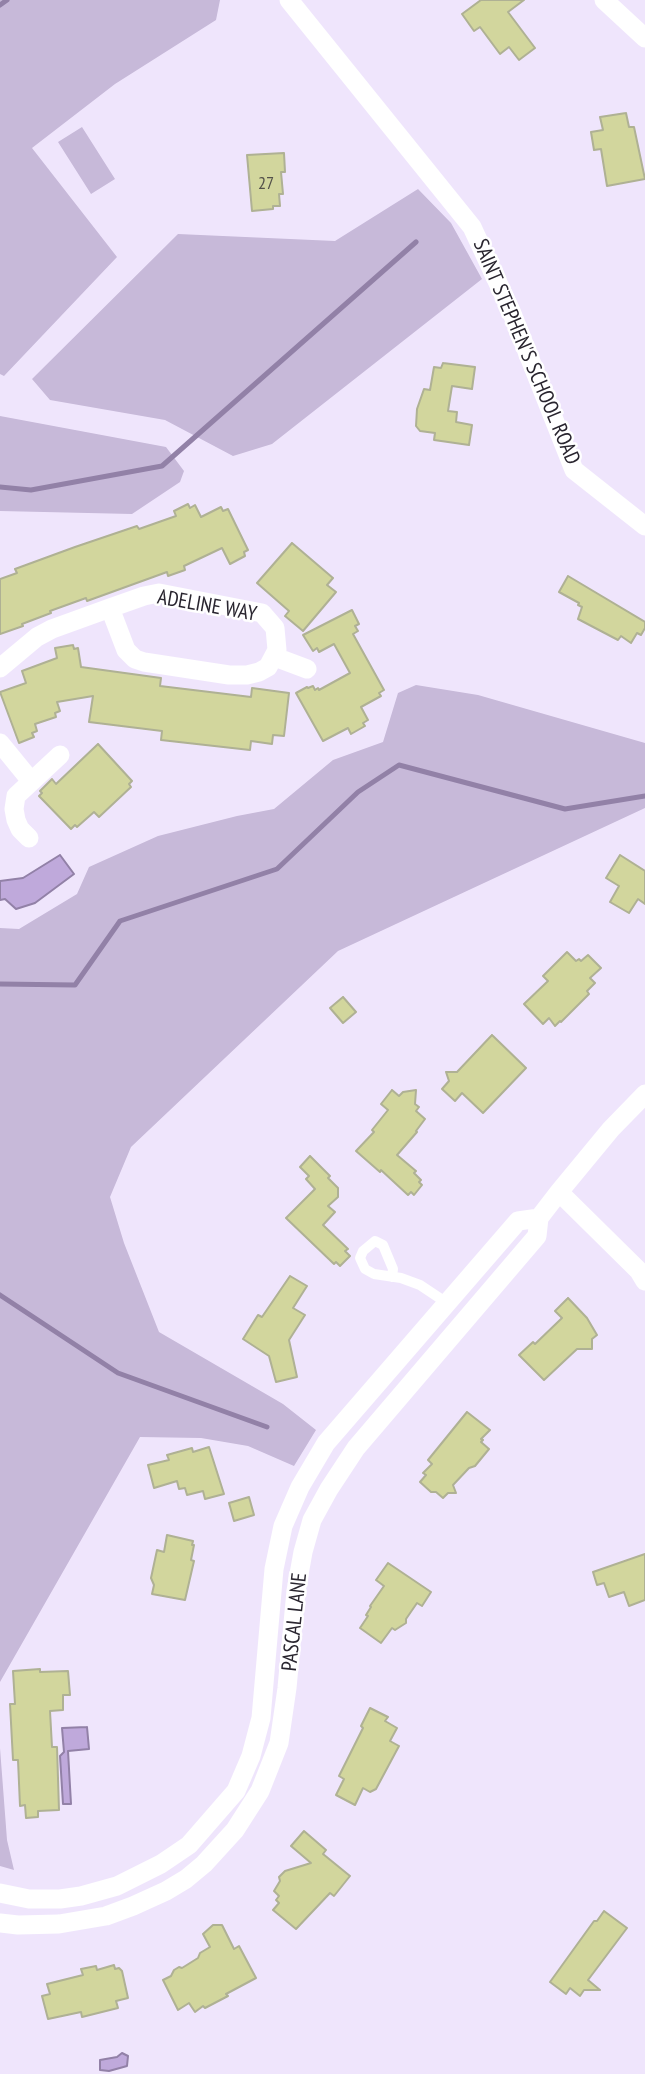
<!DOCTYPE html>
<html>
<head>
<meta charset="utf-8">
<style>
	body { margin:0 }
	canvas { display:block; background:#efe5fc }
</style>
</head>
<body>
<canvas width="645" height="2074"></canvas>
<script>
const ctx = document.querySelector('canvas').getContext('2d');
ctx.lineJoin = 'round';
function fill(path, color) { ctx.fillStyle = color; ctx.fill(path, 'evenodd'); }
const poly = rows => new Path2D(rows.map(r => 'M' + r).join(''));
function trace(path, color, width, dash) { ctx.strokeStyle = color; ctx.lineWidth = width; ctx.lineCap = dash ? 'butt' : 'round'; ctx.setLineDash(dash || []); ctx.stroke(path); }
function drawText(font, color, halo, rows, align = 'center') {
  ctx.font = font + ' "PT Sans Narrow",sans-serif'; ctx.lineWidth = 5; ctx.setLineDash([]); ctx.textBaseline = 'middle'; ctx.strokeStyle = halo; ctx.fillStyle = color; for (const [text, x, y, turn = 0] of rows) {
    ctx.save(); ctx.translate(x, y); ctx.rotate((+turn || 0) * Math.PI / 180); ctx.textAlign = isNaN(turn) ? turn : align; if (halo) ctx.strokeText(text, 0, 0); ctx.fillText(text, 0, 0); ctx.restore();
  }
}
const green = poly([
	[0,0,220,0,216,20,115,84,32,148,117,257,4,376,0,374],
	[82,127,115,179,91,194,58,142],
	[418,189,451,223,482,279,272,444,233,456,165,420,50,400,32,379,178,234,335,241],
	[0,416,166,447,184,471,180,482,132,514,0,511],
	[416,685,478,695,645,743,645,808,338,951,131,1147,110,1197,124,1243,159,1332,283,1404,316,1430,294,1466,248,1446,201,1438,140,1437,0,1682,0,928,19,929,77,894,89,867,158,836,237,816,274,809,333,760,383,742,398,693],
	[0,1748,7,1840,14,1870,0,1866]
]);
const water = poly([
	[60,855,74,874,35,903,16,909,5,899,0,900,0,881,23,878,60,855],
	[87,1727,89,1749,68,1751,71,1804,63,1804,60,1756,64,1752,62,1728,87,1727],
	[122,2053,128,2056,127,2066,109,2071,100,2070,100,2060,117,2057,122,2053]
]);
const stream = poly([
	[0,5,7,0],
	[0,487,31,490,162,466,416,242],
	[0,984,75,985,120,921,277,869,358,792,399,765,565,809,645,796],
	[0,1295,118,1373,267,1427]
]);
const building = poly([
	[481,0,524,0,508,12,535,48,519,60,509,47,500,54,480,27,474,31,462,14,481,0],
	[626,113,629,127,634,127,645,179,607,186,601,149,594,150,591,132,603,130,600,117,626,113],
	[284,153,285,172,281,172,283,194,279,194,280,206,273,206,273,209,252,211,247,155,284,153],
	[443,363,475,367,472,389,452,386,448,411,457,412,456,422,472,425,469,445,434,440,435,433,420,431,416,426,417,409,424,389,430,390,434,367,441,368,443,363],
	[188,504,190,508,195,505,201,517,221,507,223,511,228,509,248,550,244,552,245,556,230,564,222,548,184,566,185,570,168,576,167,572,87,601,86,598,50,611,51,613,22,624,23,626,0,634,0,579,17,573,15,569,75,547,137,526,139,529,176,516,174,511,188,504],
	[292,543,333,578,327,585,336,592,303,631,285,616,289,611,257,583,292,543],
	[568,576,645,622,645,628,641,635,637,633,631,643,621,636,618,640,578,619,582,607,578,605,579,603,559,592,568,576],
	[352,610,359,624,355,626,358,631,353,634,384,690,379,693,381,696,361,707,368,720,363,723,365,726,351,734,348,728,323,741,296,693,307,687,308,688,313,686,315,690,318,688,319,690,350,673,334,644,319,652,317,648,313,651,303,635,352,610],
	[73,645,74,649,78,648,81,667,161,678,160,686,251,697,252,688,289,693,284,736,273,735,272,744,251,741,250,750,161,740,162,731,89,722,93,696,57,702,60,711,55,713,56,717,35,724,37,731,32,733,34,737,19,743,0,692,26,683,22,671,57,658,55,648,73,645],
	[98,744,132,781,129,784,131,787,99,817,94,812,77,827,75,825,71,829,39,796,42,793,40,791,52,779,56,784,98,744],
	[620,855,645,871,645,904,638,899,629,913,610,902,619,886,606,878,620,855],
	[567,952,576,961,579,959,581,961,588,955,601,968,590,978,595,983,587,991,589,994,561,1022,560,1021,555,1026,549,1018,543,1024,524,1004,548,981,543,976,567,952],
	[343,997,356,1012,343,1023,330,1008,343,997],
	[492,1035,526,1068,483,1113,462,1093,455,1101,442,1089,449,1081,446,1072,457,1072,492,1035],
	[392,1090,399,1096,403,1092,416,1090,415,1104,419,1107,416,1111,425,1119,416,1131,417,1132,397,1155,416,1171,414,1173,421,1180,419,1182,422,1185,414,1195,411,1192,408,1195,381,1170,380,1172,356,1151,374,1132,372,1130,388,1110,381,1104,392,1090],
	[310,1156,330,1176,328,1178,338,1188,338,1197,328,1206,335,1212,323,1225,348,1249,345,1251,350,1256,340,1266,336,1262,334,1264,286,1218,315,1189,306,1179,309,1176,300,1167,310,1156],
	[290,1276,307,1286,293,1308,305,1315,289,1340,297,1377,276,1382,269,1356,243,1339,258,1315,262,1317,290,1276],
	[568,1298,587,1318,597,1335,592,1339,592,1349,577,1349,544,1380,519,1355,533,1342,535,1344,562,1318,555,1311,568,1298],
	[467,1412,490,1430,481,1439,483,1440,481,1442,489,1449,475,1466,469,1468,453,1485,456,1493,448,1493,443,1498,436,1492,431,1492,420,1482,426,1475,423,1473,432,1464,428,1460,467,1412],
	[209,1447,224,1494,205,1499,203,1491,187,1495,185,1488,179,1489,177,1481,154,1488,148,1465,169,1460,167,1455,192,1448,193,1452,209,1447],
	[249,1497,254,1515,234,1521,229,1503,249,1497],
	[167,1535,193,1541,192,1545,194,1545,191,1560,194,1561,185,1600,152,1594,154,1585,151,1578,157,1550,164,1552,167,1535],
	[645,1554,645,1600,629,1606,624,1592,609,1597,604,1583,597,1585,593,1572,645,1554],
	[388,1563,431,1592,422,1606,417,1603,406,1619,406,1623,395,1630,392,1628,381,1643,360,1628,368,1616,366,1615,371,1607,370,1606,384,1586,376,1580,388,1563],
	[40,1669,40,1672,68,1671,70,1695,63,1695,63,1710,50,1711,52,1747,57,1747,59,1810,38,1811,38,1817,26,1818,25,1805,20,1806,18,1760,13,1760,10,1704,15,1704,13,1671,40,1669],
	[370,1708,388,1717,385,1721,397,1728,390,1741,399,1746,376,1789,370,1792,363,1788,355,1805,336,1795,344,1779,339,1776,363,1728,361,1726,370,1708],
	[304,1831,326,1850,323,1854,350,1876,334,1896,330,1893,296,1929,273,1910,279,1903,276,1900,279,1896,274,1891,280,1881,279,1877,285,1871,311,1863,291,1846,304,1831],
	[604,1911,627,1928,588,1980,600,1990,584,1990,580,1996,570,1988,566,1994,550,1982,594,1921,597,1921,604,1911],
	[213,1925,222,1925,234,1949,239,1946,256,1978,226,1994,228,1996,205,2008,203,2006,195,2012,189,2003,178,2010,163,1980,171,1976,174,1970,179,1967,182,1968,198,1958,200,1953,210,1947,203,1934,213,1925],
	[114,1965,115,1969,119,1968,122,1971,128,1998,116,2001,118,2008,82,2017,81,2012,48,2019,42,1996,50,1994,47,1984,83,1975,81,1969,96,1966,97,1970,114,1965]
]);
const service = poly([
	[392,1277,393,1269,383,1245,375,1241,363,1251,360,1258,365,1269,374,1274,401,1278,420,1285,447,1303]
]);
const minor = poly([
	[289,0,472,227,511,311,574,470,645,526],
	[604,0,645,38],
	[275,657,307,669],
	[0,668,37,637,52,629,110,608,144,596,159,593,262,613,275,628,277,650,268,667,259,672,247,675,229,675,144,662,135,659,126,650,110,608],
	[0,743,31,781],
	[29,838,20,829,16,820,14,809,16,796,60,755],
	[559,1192,639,1271,645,1281],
	[0,1893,29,1899,60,1899,81,1896,117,1886,161,1864,189,1845,236,1791,251,1756,261,1718,274,1569,283,1526,300,1487,326,1443,518,1221,539,1218],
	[0,1923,18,1925,59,1924,106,1916,133,1906,166,1891,186,1879,204,1864,235,1830,260,1791,279,1743,287,1688,296,1591,303,1552,312,1520,329,1489,356,1448,537,1236,539,1218,559,1192,611,1129,645,1094]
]);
const numberNames = [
	["27",266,184]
];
const streetNames = [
	["SAINT STEPHEN'S SCHOOL ROAD",526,352,67],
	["ADELINE WAY",207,606,10],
	["PASCAL LANE",295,1622,-84]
];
fill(green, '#c7b9d9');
fill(water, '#bfa9db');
trace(water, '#9281a7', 2);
trace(stream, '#9281a7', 5);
fill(building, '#d2d69d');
trace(building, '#afb194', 2);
trace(service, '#fff', 10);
trace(minor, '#fff', 19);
drawText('18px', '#53514a', null, numberNames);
drawText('21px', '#29252f', '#fff', streetNames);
</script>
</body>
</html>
